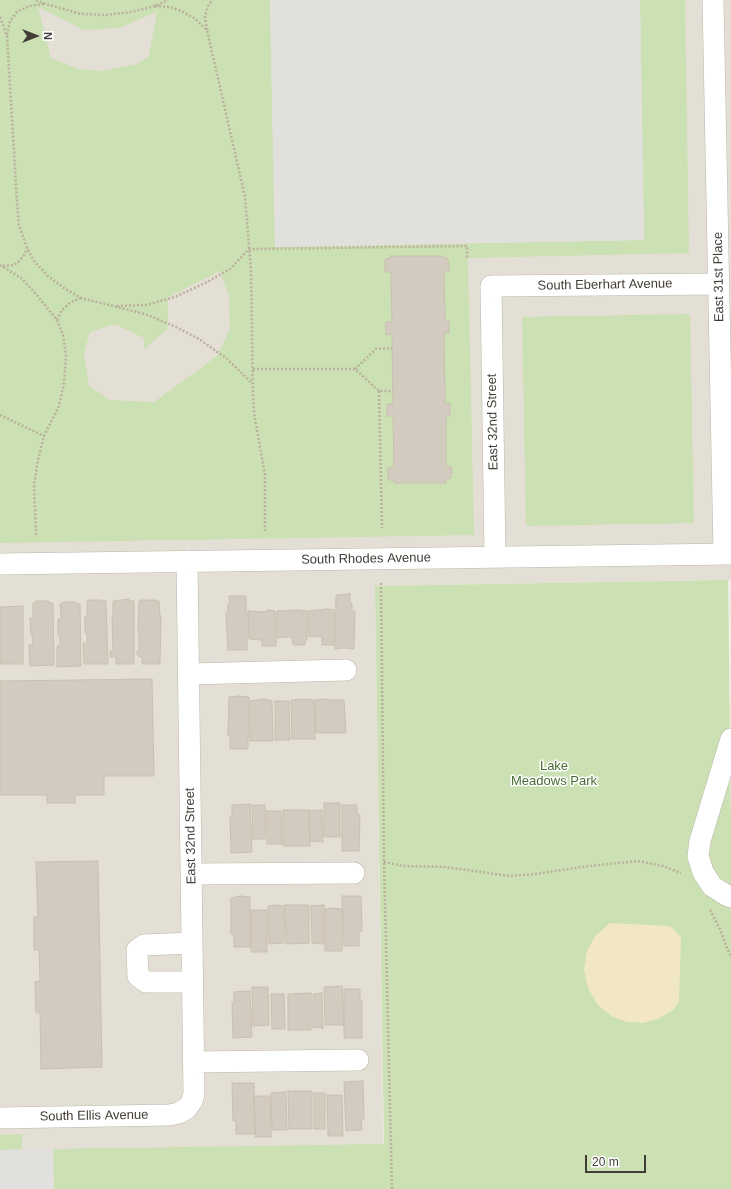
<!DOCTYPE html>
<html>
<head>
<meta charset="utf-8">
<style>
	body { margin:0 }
	#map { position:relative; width:731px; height:1189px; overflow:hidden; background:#f0ede5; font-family:Helvetica,sans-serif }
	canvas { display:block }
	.north { position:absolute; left:16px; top:16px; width:40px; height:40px; -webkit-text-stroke:3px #fff; paint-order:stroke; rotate:90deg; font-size:11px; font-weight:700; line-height:16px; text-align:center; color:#423d36 }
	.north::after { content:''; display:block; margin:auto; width:14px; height:18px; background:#423d36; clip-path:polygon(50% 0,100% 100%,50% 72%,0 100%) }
	.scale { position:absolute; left:585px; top:1155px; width:61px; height:18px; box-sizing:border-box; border:2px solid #423d36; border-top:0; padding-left:5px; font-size:12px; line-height:14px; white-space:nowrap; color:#423d36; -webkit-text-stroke:3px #fff; paint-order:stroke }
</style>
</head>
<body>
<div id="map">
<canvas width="731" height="1189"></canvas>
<div class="north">N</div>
<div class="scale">20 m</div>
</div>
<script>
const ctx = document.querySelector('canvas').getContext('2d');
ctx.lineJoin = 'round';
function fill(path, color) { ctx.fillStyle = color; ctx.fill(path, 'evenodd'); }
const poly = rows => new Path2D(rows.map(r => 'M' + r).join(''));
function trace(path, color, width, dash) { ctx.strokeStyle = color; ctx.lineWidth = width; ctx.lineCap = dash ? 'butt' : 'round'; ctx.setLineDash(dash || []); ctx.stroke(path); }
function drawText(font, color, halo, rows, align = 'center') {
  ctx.font = font + ' Helvetica,sans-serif'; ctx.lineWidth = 3; ctx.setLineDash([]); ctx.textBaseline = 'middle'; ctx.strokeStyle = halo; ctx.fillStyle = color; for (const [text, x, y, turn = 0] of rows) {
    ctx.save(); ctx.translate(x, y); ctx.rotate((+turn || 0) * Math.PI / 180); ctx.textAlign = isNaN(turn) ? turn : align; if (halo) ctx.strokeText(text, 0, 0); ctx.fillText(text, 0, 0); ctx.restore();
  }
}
const residential = poly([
	[0,0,731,0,731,580,375,586,384,1189,0,1189]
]);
const green = poly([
	[0,0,270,0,275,247,644,240,640,0,685,0,689,253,468,258,474,535,0,543],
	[38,7,84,30,119,28,157,12,149,56,137,64,103,71,78,69,51,58],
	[391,256,443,256,443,258,448,258,449,270,444,271,445,321,449,321,449,333,444,333,445,403,450,403,450,416,446,416,446,467,452,467,451,478,446,479,446,483,394,483,394,480,388,480,388,468,394,468,393,416,387,416,387,404,393,404,392,334,386,335,386,322,392,322,391,272,385,272,385,259,391,258],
	[220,271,229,297,230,329,217,356,154,402,110,400,89,386,84,353,90,332,115,324,144,338,144,349,168,329,168,297],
	[690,314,694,523,526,526,522,317],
	[728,580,731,828,731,1189,54,1189,53,1149,384,1144,375,586],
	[22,1134,22,1149,0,1150,0,1135]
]);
const sand = poly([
	[610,923,670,926,681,937,679,1002,674,1009,660,1018,644,1023,627,1022,611,1016,597,1004,588,988,584,970,587,951,596,935]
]);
const parking = poly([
	[270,0,640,0,644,240,275,247],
	[53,1149,54,1189,0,1189,0,1150]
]);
const building = poly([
	[391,256,443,256,443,258,448,258,449,271,444,271,445,321,449,321,449,333,444,333,445,403,450,403,450,416,446,416,446,467,452,467,451,478,446,479,446,483,394,483,394,480,388,480,388,468,394,468,393,416,387,416,387,404,393,404,392,334,386,335,386,322,392,322,391,272,385,272,385,259,391,258,391,256],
	[350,594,350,603,352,603,352,611,355,611,354,649,344,648,335,649,336,595,350,594],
	[229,596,246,596,246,612,247,612,247,650,228,650,226,613,228,612,228,604,230,604,229,596],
	[129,599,129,601,134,601,134,664,116,664,116,657,110,657,110,651,113,651,112,617,113,616,113,601,129,599],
	[90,600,102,600,102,601,106,601,108,664,84,664,83,643,87,643,87,633,85,633,85,616,87,616,87,601,90,600],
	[142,600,156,600,155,601,159,601,160,616,161,616,160,664,142,664,142,657,139,657,137,654,137,651,139,651,139,633,138,632,139,601,142,600],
	[36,601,49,601,49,603,53,603,54,665,30,666,29,645,33,645,32,634,31,634,30,618,33,618,33,603,36,603,36,601],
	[64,602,76,602,76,604,80,604,81,666,57,667,57,646,60,646,60,635,58,635,58,619,61,619,60,604,64,602],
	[23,606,23,664,0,664,0,607,23,606],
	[327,609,334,610,334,645,322,645,322,637,314,636,309,637,308,611,327,609],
	[268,610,275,611,276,646,262,646,262,640,249,639,248,611,264,612,268,610],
	[298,610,307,611,307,640,305,640,305,645,293,645,292,637,285,637,277,638,277,611,298,610],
	[152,679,154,776,104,776,104,795,75,795,75,803,47,803,47,795,0,795,0,681,152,679],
	[238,696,249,697,248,749,230,749,230,735,228,736,229,697,238,696],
	[264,699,272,701,273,741,250,741,250,701,264,699],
	[304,699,314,700,315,739,292,739,291,700,304,699],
	[324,699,329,700,344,700,346,733,316,733,315,700,324,699],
	[275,701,289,701,290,740,275,740,275,701],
	[324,803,340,803,340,837,324,837,324,803],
	[250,804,252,852,231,853,230,816,232,816,232,805,250,804],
	[252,805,265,805,265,839,253,839,252,805],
	[342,805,357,805,357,814,360,815,359,851,342,851,342,805],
	[283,810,309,810,310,846,283,846,283,810],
	[322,810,323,842,310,841,309,811,322,810],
	[266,811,281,811,282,844,267,844,266,811],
	[98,861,102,1067,41,1069,40,1013,36,1013,35,982,40,981,39,950,34,950,34,917,38,917,36,862,98,861],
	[240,896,250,897,250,947,234,947,234,935,231,934,231,898,240,896],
	[342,896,361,896,362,931,359,933,359,946,344,946,342,896],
	[274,905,284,906,284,943,269,944,268,906,274,905],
	[285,905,309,905,309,943,286,944,285,905],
	[324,905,324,944,312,943,311,906,324,905],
	[333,908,342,909,342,951,325,951,325,909,333,908],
	[251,910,267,910,267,952,251,952,251,910],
	[342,986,344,1025,325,1025,324,987,342,986],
	[252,987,268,987,269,1025,253,1026,252,987],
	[344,989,360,989,360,1000,362,1000,362,1038,344,1038,344,989],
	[250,991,252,1037,233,1038,232,1002,234,1002,234,992,250,991],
	[311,993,311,1030,288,1030,288,994,311,993],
	[322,993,323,1029,320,1027,313,1028,313,994,322,993],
	[271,994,284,994,285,1029,272,1029,271,994],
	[363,1081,364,1119,361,1119,362,1130,346,1131,344,1082,363,1081],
	[232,1083,254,1083,255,1134,236,1134,236,1121,233,1121,232,1083],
	[288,1091,312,1091,312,1129,289,1129,288,1091],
	[286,1092,287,1130,272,1130,271,1093,286,1092],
	[314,1093,325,1093,325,1129,314,1129,314,1093],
	[327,1095,342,1095,343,1136,328,1136,327,1095],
	[254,1096,270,1096,271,1137,255,1137,254,1096]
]);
const path = poly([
	[36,0,46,4,81,14,106,15,131,12,155,6,168,0],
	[155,6,170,7,183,12,194,18,207,30,245,197,251,270,253,395,254,413,265,475,265,531],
	[0,17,7,36,17,202,19,225,27,248,34,261,48,276,64,288,81,298,145,314,174,326,199,339,226,358,252,383],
	[207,30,205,16,209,4,213,0],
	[7,35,10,21,17,12,29,6,44,4],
	[0,265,21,278,36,294,57,320,63,335,66,355,64,383,59,406,44,436,38,460,34,485,36,535],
	[3,266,14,265,19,261,25,254,27,248],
	[117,306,146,305,175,297,207,282,230,269,249,249,467,246,467,259],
	[57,320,62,310,71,302,81,298],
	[253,369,355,369,379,391,393,391],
	[355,369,376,349,392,348],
	[379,391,382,528],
	[0,415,44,436],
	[381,583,384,862,392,1189],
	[384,862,403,866,445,867,510,876,535,874,589,866,638,861,663,866,681,873],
	[710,910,720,929,731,958]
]);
const minor = poly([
	[713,0,724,554],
	[495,557,491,286,719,284],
	[0,564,731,554],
	[189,674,346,670],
	[731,739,700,841,698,856,703,872,712,886,726,895,731,897],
	[191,874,354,873],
	[192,943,144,945,137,950,138,976,146,982,193,982],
	[193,1062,358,1060],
	[0,1118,169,1115,179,1113,187,1108,192,1101,194,1094,187,561]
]);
const streetNames = [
	["East 31st Place",719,277,-91],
	["South Eberhart Avenue",605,285,-1],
	["East 32nd Street",493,422,-91],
	["South Rhodes Avenue",366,559,-1],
	["East 32nd Street",191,836,-91],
	["South Ellis Avenue",94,1116,-1]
];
const parkNames = [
	["Lake",554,766],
	["Meadows Park",554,781]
];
fill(residential, '#e4dfd4');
fill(green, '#cbe0b3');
fill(sand, '#f1e7c5');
fill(parking, '#e2e0dd');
fill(building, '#d3cbbf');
trace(building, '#cac0b0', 1);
trace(minor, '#bdb7ac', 22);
trace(path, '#bab09c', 2.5, [2, 2]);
trace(minor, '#fff', 21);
drawText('13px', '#423d36', '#fff', streetNames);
drawText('13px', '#476c31', '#fff', parkNames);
</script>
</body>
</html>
